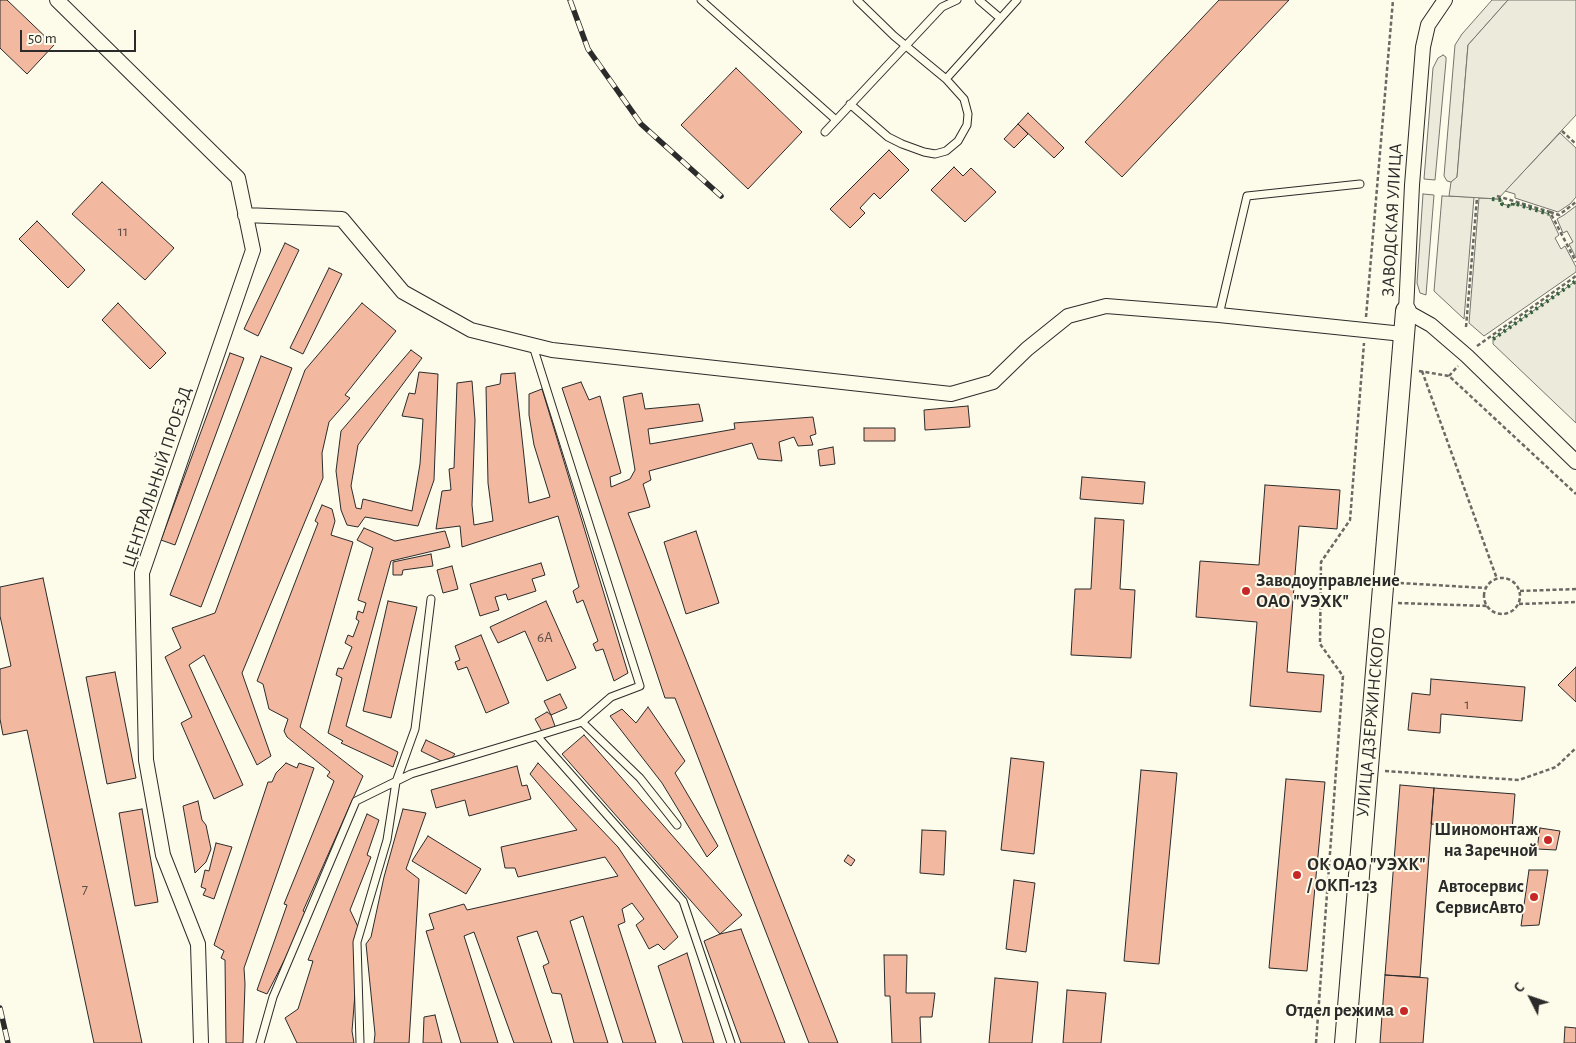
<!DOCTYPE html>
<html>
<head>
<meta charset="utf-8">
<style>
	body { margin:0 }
	#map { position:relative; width:1576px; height:1043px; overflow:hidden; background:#fdfbea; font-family:"Alegreya Sans",sans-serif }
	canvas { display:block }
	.north { position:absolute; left:1506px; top:973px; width:50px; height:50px; -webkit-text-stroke:4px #fdfbea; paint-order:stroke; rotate:311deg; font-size:14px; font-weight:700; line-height:20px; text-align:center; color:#2b2b2b }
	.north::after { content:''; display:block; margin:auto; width:18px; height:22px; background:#2b2b2b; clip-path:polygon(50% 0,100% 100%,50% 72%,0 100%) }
	.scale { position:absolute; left:20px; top:30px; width:116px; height:22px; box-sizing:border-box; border:2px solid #2b2b2b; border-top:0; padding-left:6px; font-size:15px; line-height:18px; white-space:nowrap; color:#2b2b2b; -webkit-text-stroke:4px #fdfbea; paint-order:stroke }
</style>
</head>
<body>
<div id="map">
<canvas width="1576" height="1043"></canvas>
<div class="north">С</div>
<div class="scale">50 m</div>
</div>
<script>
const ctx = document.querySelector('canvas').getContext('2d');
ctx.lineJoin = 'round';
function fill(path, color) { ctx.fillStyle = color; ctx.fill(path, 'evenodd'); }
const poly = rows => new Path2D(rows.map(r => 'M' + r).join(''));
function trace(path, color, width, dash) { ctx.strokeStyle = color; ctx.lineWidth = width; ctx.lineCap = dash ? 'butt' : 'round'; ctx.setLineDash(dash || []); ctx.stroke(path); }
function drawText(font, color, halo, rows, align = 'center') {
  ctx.font = font + ' "Alegreya Sans",sans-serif'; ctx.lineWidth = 4; ctx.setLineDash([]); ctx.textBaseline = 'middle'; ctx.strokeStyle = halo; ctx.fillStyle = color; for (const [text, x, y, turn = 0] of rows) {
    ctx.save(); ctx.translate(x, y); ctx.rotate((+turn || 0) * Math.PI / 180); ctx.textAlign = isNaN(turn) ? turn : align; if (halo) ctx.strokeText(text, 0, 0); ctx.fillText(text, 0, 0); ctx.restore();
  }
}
const green = poly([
	[1492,0,1508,0,1468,45,1457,178,1451,182,1447,181,1444,176,1455,45,1462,34,1492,0],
	[1443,55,1446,57,1446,61,1435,180,1424,179,1433,68,1438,58,1443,55],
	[1560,133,1576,148,1576,197,1570,204,1558,212,1515,198,1515,194,1505,191,1560,133],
	[1423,194,1434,195,1426,295,1420,293,1417,283,1423,194],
	[1442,196,1474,197,1464,319,1434,291,1442,196],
	[1479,198,1498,199,1502,200,1502,204,1511,206,1513,203,1549,214,1559,235,1555,238,1561,249,1565,246,1576,267,1576,272,1484,336,1469,323,1479,198],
	[1576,206,1576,258,1569,244,1573,242,1567,231,1563,233,1557,219,1564,215,1576,206],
	[1576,281,1576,423,1493,344,1493,339,1576,281]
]);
const parking = poly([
	[1508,0,1576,0,1576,115,1498,199,1449,196,1451,182,1457,177,1468,45,1508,0]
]);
const building = poly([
	[0,0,7,0,54,45,27,74,0,48,0,0],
	[1219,0,1289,0,1122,177,1085,142,1219,0],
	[736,68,802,132,748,189,681,125,736,68],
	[1028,113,1064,148,1054,158,1018,124,1028,113],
	[1018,124,1028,134,1014,148,1004,139,1018,124],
	[889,150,909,170,880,199,874,193,860,208,865,213,850,228,830,209,889,150],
	[954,167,963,176,971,168,996,192,965,222,931,190,954,167],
	[102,182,174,248,145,280,72,214,102,182],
	[37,221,85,270,68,288,19,239,37,221],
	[285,243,299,250,258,336,244,329,285,243],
	[329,268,342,274,303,354,290,348,329,268],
	[118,303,166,353,150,369,102,320,118,303],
	[362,303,396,331,345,395,350,398,329,422,322,453,323,478,242,673,271,756,257,765,204,655,189,665,243,785,214,799,181,723,192,717,165,657,181,648,172,628,215,613,305,370,362,303],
	[411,350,422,358,358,445,351,486,356,508,361,509,363,499,412,511,420,464,423,419,402,416,409,393,415,394,419,372,438,374,434,480,418,526,365,517,358,527,347,525,341,510,336,471,341,431,411,350],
	[230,353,244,358,175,545,161,540,230,353],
	[261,356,292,368,201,607,170,595,261,356],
	[515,373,529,503,550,497,534,445,529,415,529,394,542,389,628,673,614,681,603,649,596,651,593,644,598,641,583,600,577,603,573,591,579,587,558,516,462,547,460,526,436,529,442,491,451,490,449,469,454,468,457,383,472,381,475,420,472,505,474,525,493,521,488,483,486,387,500,384,501,374,515,373],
	[581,382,589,400,600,396,621,473,610,477,611,487,630,479,635,470,623,397,642,393,645,409,699,404,703,421,648,429,650,444,735,429,734,423,813,417,816,434,810,436,813,445,798,446,794,437,779,442,782,461,758,459,752,443,649,471,651,480,643,484,650,507,628,513,838,1043,809,1043,675,698,665,698,562,388,581,382],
	[968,406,970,427,925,430,924,410,968,406],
	[864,428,895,428,895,441,864,441,864,428],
	[833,447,835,464,820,466,818,450,833,447],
	[1082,477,1145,482,1143,504,1080,499,1082,477],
	[1265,485,1340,490,1337,529,1299,526,1287,672,1324,675,1321,712,1250,706,1257,622,1196,617,1200,561,1259,565,1265,485],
	[322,505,332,509,335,521,331,535,353,542,300,727,363,776,303,911,308,914,267,994,257,990,287,905,284,904,334,781,327,776,330,772,287,737,284,731,288,719,269,709,263,684,257,681,318,523,315,521,322,505],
	[1095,518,1124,520,1120,589,1135,590,1131,658,1071,655,1075,589,1091,589,1095,518],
	[364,528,395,541,445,531,450,547,391,561,346,726,398,752,393,767,341,743,343,741,328,733,342,678,336,675,338,668,343,669,352,647,345,643,348,635,353,637,359,621,356,619,358,611,363,613,366,603,358,600,373,548,357,540,364,528],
	[696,531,719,603,686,614,664,542,696,531],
	[431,554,433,566,403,570,402,575,393,575,393,562,431,554],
	[541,563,545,575,532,579,536,591,508,600,506,594,495,597,499,610,480,616,470,584,541,563],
	[452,566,458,589,443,593,437,570,452,566],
	[43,578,142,1043,94,1043,27,730,3,735,0,719,0,669,11,666,0,616,0,587,43,578],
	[388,601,417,607,391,718,363,711,388,601],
	[546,601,576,668,547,681,525,631,498,643,490,627,546,601],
	[481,635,509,703,486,713,467,667,458,670,455,662,460,660,455,646,481,635],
	[1576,667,1576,702,1558,685,1576,667],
	[115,672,136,778,107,784,86,677,115,672],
	[1431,679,1525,687,1522,721,1441,714,1440,733,1408,730,1412,693,1430,695,1431,679],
	[560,694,567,708,551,715,544,701,560,694],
	[648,707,685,761,675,773,718,846,707,857,662,783,610,716,622,709,636,723,648,707],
	[547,712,551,715,556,729,544,735,535,719,547,712],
	[584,735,742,915,720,934,562,754,584,735],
	[426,740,455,754,447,764,421,751,426,740],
	[1011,758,1044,762,1034,854,1001,850,1011,758],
	[286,763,297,768,299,763,314,768,244,968,245,984,243,1043,226,1043,225,960,221,958,224,951,214,945,268,782,272,782,276,773,286,763],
	[538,763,618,847,678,937,664,950,658,944,649,949,636,925,644,919,632,903,622,909,625,922,618,925,656,1043,623,1043,583,916,570,921,608,1043,574,1043,561,994,552,993,543,966,549,963,537,931,517,937,552,1043,514,1043,474,932,464,936,498,1043,461,1043,426,931,434,929,429,914,464,904,467,910,618,876,605,857,518,877,515,868,505,868,501,847,577,830,530,774,538,763],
	[517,766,522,786,527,785,531,799,469,816,465,800,436,808,431,790,517,766],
	[1141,770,1177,773,1159,964,1124,961,1141,770],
	[1286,779,1325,782,1307,971,1269,968,1286,779],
	[1400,785,1434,788,1420,977,1385,975,1400,785],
	[1434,788,1515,794,1512,830,1431,824,1434,788],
	[198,801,202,820,206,825,211,849,206,862,195,873,183,806,198,801],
	[142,809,158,902,135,906,119,813,142,809],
	[403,809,426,813,406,869,419,879,409,1043,374,1043,375,1034,366,944,371,937,384,877,403,809],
	[367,814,379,820,367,855,371,857,350,910,360,931,352,1031,354,1043,297,1043,285,1018,298,1009,313,961,308,960,367,814],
	[1540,828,1560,831,1556,850,1537,849,1540,828],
	[922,830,946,831,944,875,920,873,922,830],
	[428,836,481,869,466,894,412,861,428,836],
	[216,843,232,847,214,899,203,895,206,889,201,887,205,870,209,871,216,843],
	[848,855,855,860,851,866,844,861,848,855],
	[1529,870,1548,870,1539,925,1521,926,1529,870],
	[1014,880,1035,883,1026,952,1006,949,1014,880],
	[741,929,785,1043,741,1043,704,941,720,934,741,929],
	[687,953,714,1043,683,1043,658,966,687,953],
	[884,955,907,955,906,993,935,993,932,1017,920,1017,921,1043,892,1043,890,996,885,996,884,955],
	[1385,975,1428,978,1423,1043,1380,1043,1385,975],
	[995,978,1038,982,1032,1043,989,1043,995,978],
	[1067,990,1106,993,1101,1043,1063,1043,1067,990],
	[435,1015,442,1043,423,1043,424,1017,435,1015],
	[1565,1027,1576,1028,1576,1043,1564,1043,1565,1027]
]);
const path = poly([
	[1562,131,1576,144],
	[1497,196,1550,212,1576,262],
	[1550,212,1559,215,1576,202],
	[1366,317,1393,0],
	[1466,327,1477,198],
	[1477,346,1576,276],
	[1419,371,1449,376,1576,494],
	[1422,371,1497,579],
	[1449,376,1458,366],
	'1484 596a18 18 0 1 1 36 0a18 18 0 1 1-36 0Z',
	[1400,583,1486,588],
	[1520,591,1576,589],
	[1398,603,1487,606],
	[1519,604,1576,602],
	[1385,771,1519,780,1556,767,1576,748],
	[1316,1043,1343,676,1320,644,1321,562,1350,520,1364,343]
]);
const lane = poly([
	[701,0,836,120],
	[979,0,1000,18],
	[946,79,1017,0],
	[850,104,888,137,902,144,924,152,935,154,946,151,958,141,967,125,968,114,964,99,946,79,894,36,857,0],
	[825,132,942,7,957,0],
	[1219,315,1247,196,1360,184],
	[533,346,640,686,611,697,582,722,537,736],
	[582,722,640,778,677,825],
	[260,1043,273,997,356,801,411,774,537,736,683,901,731,1043],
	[360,1043,357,942,387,840,396,782,415,729,431,599]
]);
const street = poly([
	[57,0,238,178,253,250,142,573,146,760,163,855,198,944,201,1043],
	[1445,0,1428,25,1423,47,1412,185,1406,311,1431,325,1467,356,1576,462],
	[245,215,342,219,403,292,471,330,552,350,951,394,993,382,1027,349,1068,316,1106,306,1219,315,1403,334]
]);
const secondary = poly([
	[1345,1043,1406,311]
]);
const rail = poly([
	[570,0,588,49,641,124,721,196],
	[0,1008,8,1043]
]);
const hedge = poly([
	[1492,199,1502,200,1502,204,1512,207,1513,203,1549,214],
	[1493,339,1576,281]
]);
const markers = [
	[1246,591,5,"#c62828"],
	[1548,840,5,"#c62828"],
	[1297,875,5,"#c62828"],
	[1534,897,5,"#c62828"],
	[1404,1011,5,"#c62828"]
];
const numberNames = [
	["11",123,231],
	["6А",545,637],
	["1",1467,704],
	["7",85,889]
];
const streetNames = [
	["ЗАВОДСКАЯ УЛИЦА",1392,220,-87],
	["ЦЕНТРАЛЬНЫЙ ПРОЕЗД",157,477,-72],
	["УЛИЦА ДЗЕРЖИНСКОГО",1371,722,-85]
];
const poiNames = [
	["Заводоуправление",1256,581,"left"],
	["ОАО \"УЭХК\"",1256,602,"left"],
	["Шиномонтаж",1538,830],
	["на Заречной",1538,851],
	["ОК ОАО \"УЭХК\"",1307,865,"left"],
	["/ ОКП-123",1307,886,"left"],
	["Автосервис",1524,887],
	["СервисАвто",1524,908],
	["Отдел режима",1394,1011]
];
fill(green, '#ecebdb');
trace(green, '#74746e', 1);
fill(parking, '#eceadb');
trace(parking, '#74746e', 1);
fill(building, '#f2b8a0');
trace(building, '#2b2b2b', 1);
trace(lane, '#2b2b2b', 9);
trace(street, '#2b2b2b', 16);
trace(secondary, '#2b2b2b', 22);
trace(path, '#6a6964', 2.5, [4, 2.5]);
trace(lane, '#fdfbea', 7);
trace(street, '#fdfbea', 14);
trace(secondary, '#fdfbea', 20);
trace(rail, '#2b2b2b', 5.5);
trace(rail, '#fdfbea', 4, [11]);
trace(hedge, '#34623c', 4, [2.5, 4]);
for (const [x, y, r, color] of markers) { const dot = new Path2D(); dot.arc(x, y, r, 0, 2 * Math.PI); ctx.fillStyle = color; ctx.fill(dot); trace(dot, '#fdfbea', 2); }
drawText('15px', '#5d4e48', null, numberNames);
drawText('18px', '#2b2b2b', '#fdfbea', streetNames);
drawText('bold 18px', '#2b2b2b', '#fdfbea', poiNames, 'right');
</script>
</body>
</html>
